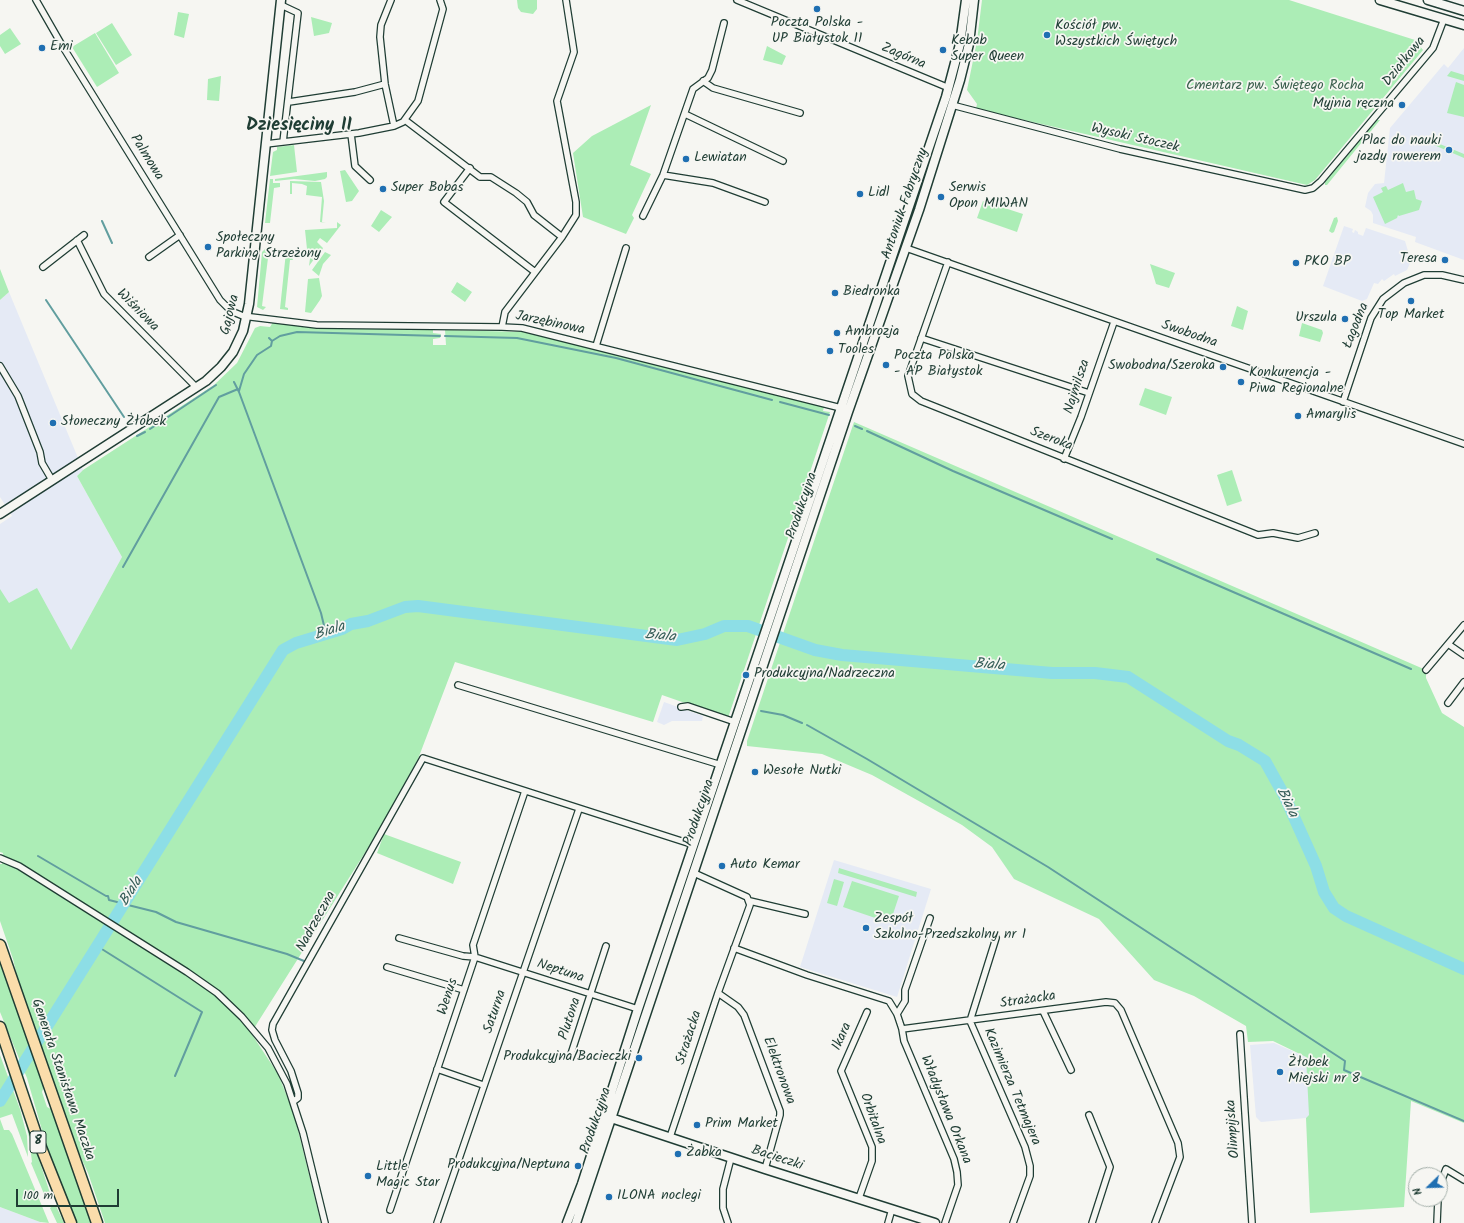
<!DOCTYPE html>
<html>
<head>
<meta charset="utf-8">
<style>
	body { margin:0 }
	#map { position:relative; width:1464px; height:1223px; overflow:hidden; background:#f6f6f2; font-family:Kalam,sans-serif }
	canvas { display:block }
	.north { position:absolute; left:1408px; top:1167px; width:40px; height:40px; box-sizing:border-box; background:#f6f6f2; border:1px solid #a0aca6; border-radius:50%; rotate:247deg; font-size:11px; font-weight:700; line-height:16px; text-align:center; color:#1f3d34 }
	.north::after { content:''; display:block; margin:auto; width:14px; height:18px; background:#1f6fb2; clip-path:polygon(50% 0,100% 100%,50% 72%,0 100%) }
	.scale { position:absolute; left:16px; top:1189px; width:103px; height:18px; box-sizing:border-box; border:2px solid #1f3d34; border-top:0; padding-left:5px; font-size:12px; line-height:14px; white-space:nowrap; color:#1f3d34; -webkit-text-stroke:3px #f6f6f2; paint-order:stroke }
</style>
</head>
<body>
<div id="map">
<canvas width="1464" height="1223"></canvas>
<div class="north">N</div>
<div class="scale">100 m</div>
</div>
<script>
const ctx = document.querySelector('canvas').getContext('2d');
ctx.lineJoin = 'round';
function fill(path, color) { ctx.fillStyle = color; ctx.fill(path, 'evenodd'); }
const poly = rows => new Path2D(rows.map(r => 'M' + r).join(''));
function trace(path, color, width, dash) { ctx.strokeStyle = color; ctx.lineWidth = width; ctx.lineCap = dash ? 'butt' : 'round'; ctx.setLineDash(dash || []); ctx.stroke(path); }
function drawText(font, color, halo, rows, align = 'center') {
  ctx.font = font + ' Kalam,sans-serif'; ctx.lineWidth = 3.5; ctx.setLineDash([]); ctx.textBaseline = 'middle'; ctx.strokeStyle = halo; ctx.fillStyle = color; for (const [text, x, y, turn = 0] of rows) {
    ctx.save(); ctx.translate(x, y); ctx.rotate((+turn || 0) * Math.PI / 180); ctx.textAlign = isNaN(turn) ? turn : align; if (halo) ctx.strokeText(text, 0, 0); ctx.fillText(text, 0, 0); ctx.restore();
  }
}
const built = poly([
	[1464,48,1464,260,1415,242,1416,237,1373,223,1373,215,1371,211,1365,207,1368,193,1375,184,1384,183,1390,128,1444,64,1448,68],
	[1344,226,1353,229,1352,232,1354,233,1355,230,1358,232,1358,234,1363,236,1366,228,1405,241,1411,261,1407,270,1395,276,1394,274,1384,281,1382,279,1378,284,1374,283,1367,299,1362,301,1323,286],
	[9,292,83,470,77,476,122,557,71,650,0,653,0,524,12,516,0,497,0,300],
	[664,702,703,716,702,721,672,721,664,725,657,722],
	[834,860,931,889,897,997,800,967],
	[1274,1043,1306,1057,1310,1115,1306,1118,1261,1122,1256,1117,1250,1045],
	[0,1207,40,1222,42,1223,0,1223]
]);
const green = poly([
	[517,0,537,0,537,9,533,14,521,12,518,8],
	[982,0,1289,0,1415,40,1423,50,1315,180,1307,185,976,109,977,104,967,90,977,41],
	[178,12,189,14,184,38,174,35],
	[311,17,332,23,329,33,314,36],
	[112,23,132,55,116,65,96,33],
	[10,28,21,44,5,54,0,46,0,35],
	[95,33,119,73,97,87,72,47],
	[767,46,786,56,782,65,763,60],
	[1451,71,1464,75,1464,81,1447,76],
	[221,76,219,101,207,100,208,79],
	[1456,82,1464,85,1464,117,1447,113],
	[651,105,630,165,651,174,632,215,634,218,626,234,583,217,573,153,592,136],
	[1376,120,1380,120,1327,185,1325,185,1325,181],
	[1435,142,1464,154,1464,158,1434,145],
	[294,145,297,172,270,176,273,152,277,150,277,147],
	[345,170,359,191,352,201,346,202,340,171],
	[327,172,327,177,325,179,315,181,294,179,275,181,275,179],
	[270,179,273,179,273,183,280,183,280,187,274,188,270,223,265,223],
	[290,181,321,182,324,201,322,222,326,223,320,222,322,197,306,195,307,186,302,184,292,183,292,194,290,194],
	[1403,183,1406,192,1414,190,1416,199,1422,201,1419,210,1399,216,1398,215,1397,218,1385,224,1373,197,1383,192,1381,188,1386,186,1388,190],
	[983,201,1023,214,1017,232,977,218],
	[381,210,392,217,379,232,371,226],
	[1337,217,1338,221,1334,232,1332,233,1329,231,1334,218],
	[337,222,341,225,327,243,320,238,317,242,323,248,322,250,307,249,305,230,337,228],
	[267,247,271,247,272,250,269,250,262,306,266,307,263,310,257,307,262,252],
	[284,249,290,253,293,260,290,260,285,307,288,308,288,310,280,309,286,252],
	[311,251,320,251,309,266],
	[325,252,331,255,323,264,319,276,312,270],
	[1150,264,1175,273,1169,288,1156,284],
	[0,269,9,292,0,300],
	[319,278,322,296,320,300,311,313,305,312,308,279],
	[457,282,472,292,465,302,451,292],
	[1237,306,1248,311,1243,330,1231,326],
	[273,322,307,327,433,329,433,333,441,334,440,338,433,339,433,345,446,345,445,330,523,332,824,407,823,411,830,412,728,718,662,695,653,722,455,662,418,759,373,840,251,1033,278,1074,294,1114,321,1223,105,1223,88,1173,67,1127,35,1026,33,1027,22,997,13,959,0,921,0,864,2,864,3,853,0,852,0,589,9,603,37,588,71,650,122,557,77,476,83,470,214,385,237,363,255,328,260,326,270,327],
	[1302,323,1322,330,1323,333,1320,342,1299,336],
	[1145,388,1172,397,1166,415,1139,405],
	[854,422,1426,670,1426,678,1442,713,1464,727,1464,1123,1411,1101,1404,1207,1310,1213,1306,1118,1309,1115,1306,1057,1273,1041,1248,1042,1246,1026,1194,996,1154,980,1099,919,1014,879,992,847,962,825,872,775,822,754,747,746,747,741],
	[1232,470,1242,501,1227,506,1217,475],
	[384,834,461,862,453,884,377,853],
	[839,868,917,892,916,897,838,873],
	[834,879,844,882,837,906,827,903],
	[852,881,899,896,890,923,843,907],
	[0,959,44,1086,42,1092,47,1107,53,1110,92,1223,77,1223,48,1151,27,1078,0,1012],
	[0,1055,20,1109,27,1136,28,1157,12,1114,0,1118],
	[23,1111,50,1193,49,1197,44,1194,31,1163,32,1162,29,1137],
	[0,1119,4,1130,9,1130,12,1134,49,1223,40,1222,0,1207],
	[54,1205,56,1206,64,1223,57,1223,50,1208]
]);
const stream = poly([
	[102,221,112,243],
	[46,300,124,417],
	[445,336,517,338,616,358,772,400],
	[272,341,280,336,297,332,440,336],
	[234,382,239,392,321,613,326,634],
	[239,391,244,374,257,355,271,346,272,341,269,338],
	[780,402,829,415],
	[855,426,862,429],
	[150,429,216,385],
	[867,431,953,471,1112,539],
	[137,436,145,432],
	[1157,559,1411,669],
	[123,567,219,397,238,389],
	[761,711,783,715,802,723],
	[807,725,867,759,1048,867,1345,1061,1344,1070,1464,1121],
	[38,856,106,896,108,896,109,900,117,902,122,906],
	[124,904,156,912,176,922,287,954,304,961],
	[97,946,202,1012,175,1076]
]);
const river = poly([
	[0,1101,283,650,296,643,342,629,351,624,368,621,405,607,418,606,677,640,705,634,724,626,748,626,815,650,842,655,1052,673,1095,673,1128,677,1228,741,1239,745,1265,761,1285,797,1316,866,1324,892,1334,908,1346,916,1464,969]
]);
const street = poly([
	[36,0,63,47,220,300,231,311,243,316,317,325,502,327,522,328,841,408],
	[391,0,381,25,380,37,385,84,394,126],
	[737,0,949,88],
	[281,5,298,13,283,142],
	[703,81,713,88,800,113],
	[289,102,355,92,385,84],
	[952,105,1120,149,1305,190,1313,188,1321,181,1433,48,1444,19],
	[685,114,783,161],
	[405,120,480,177,491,177,516,193,527,202,534,215,562,237],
	[351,134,355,166,370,180],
	[266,144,359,133,394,126,403,122,418,101,443,9,440,0],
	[470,168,444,202,535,272],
	[663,175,713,183,765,202],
	[643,216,663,175,693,89,708,78,712,70,724,23],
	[77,240,104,294,196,387],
	[906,248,1464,444],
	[149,257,180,235],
	[948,262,908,376,912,394,921,401,1258,535,1273,533,1298,538,1315,533],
	[43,267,84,235],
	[502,327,505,312,562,237,576,215,576,202,557,101,574,52,566,0],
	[921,338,1089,393],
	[596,346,626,248],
	[0,366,18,396,40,452,42,463,52,480],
	[1343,402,1371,318,1383,299,1404,283,1424,275,1442,275,1464,280],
	[1064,459,1081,417,1114,322],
	[1448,644,1464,655],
	[1426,670,1464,625],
	[458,685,721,765],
	[1448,703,1464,682],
	[681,707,688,706,735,722],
	[0,858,19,866,187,972,217,993,242,1017,268,1048,287,1084,303,1133,325,1223],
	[750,901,805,914],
	[399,938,463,956,475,957,638,1009],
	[996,938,970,1021,1025,1147,1030,1166,1030,1176,1013,1223],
	[734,948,807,975,889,1001,897,1014,902,1029,1106,1002,1115,1003,1121,1010,1178,1143,1180,1157,1155,1223],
	[387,967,464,990],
	[718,993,738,1007,744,1015,780,1111,780,1115,765,1169],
	[1043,1011,1071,1070],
	[897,1014,905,1001,905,990,930,918],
	[902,1029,904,1041,954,1159,957,1172,958,1185,945,1223],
	[1240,1034,1252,1223],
	[571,1054,606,946],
	[437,1069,483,1085],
	[294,1101,298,1098,298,1093,291,1071,275,1040,272,1030,273,1024,423,758,694,845],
	[1089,1115,1110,1167,1092,1223],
	[670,1137,718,993,750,905,747,897,694,873],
	[1440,1185,1446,1169,1464,1180],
	[859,1198,872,1161,872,1147,841,1071,867,1012],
	[390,1210,475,957,473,945,525,791],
	[437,1223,579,809],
	[728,1223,723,1208,723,1189,731,1158],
	[888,1223,892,1209],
	[1437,1223,1438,1199]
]);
const secondary = poly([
	[1380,0,1464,25],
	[1428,0,1464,11],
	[0,514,206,381,221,367,233,352,243,331,249,304,281,0],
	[608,1117,765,1169,935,1223],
	[567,1223,582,1184,638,1009,946,97,960,44,966,0],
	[576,1223,848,412,919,210,960,80,969,44,974,0]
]);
const highway = poly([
	[0,945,97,1223],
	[0,1027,38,1140,71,1223]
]);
const markers = [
	[817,9,4,"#1f6fb2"],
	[1047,35,4,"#1f6fb2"],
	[42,48,4,"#1f6fb2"],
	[943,50,4,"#1f6fb2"],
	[1402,105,4,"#1f6fb2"],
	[1449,150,4,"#1f6fb2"],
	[686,159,4,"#1f6fb2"],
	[383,189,4,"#1f6fb2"],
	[860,194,4,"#1f6fb2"],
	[941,197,4,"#1f6fb2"],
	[208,247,4,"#1f6fb2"],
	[1445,260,4,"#1f6fb2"],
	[1296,263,4,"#1f6fb2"],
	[835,293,4,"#1f6fb2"],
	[1411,301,4,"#1f6fb2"],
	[1345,319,4,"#1f6fb2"],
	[837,333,4,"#1f6fb2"],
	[830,351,4,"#1f6fb2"],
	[886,365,4,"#1f6fb2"],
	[1223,367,4,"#1f6fb2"],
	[1241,382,4,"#1f6fb2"],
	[1298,416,4,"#1f6fb2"],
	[53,423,4,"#1f6fb2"],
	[746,675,4,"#1f6fb2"],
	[755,772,4,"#1f6fb2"],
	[722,866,4,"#1f6fb2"],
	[866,928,4,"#1f6fb2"],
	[639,1058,4,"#1f6fb2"],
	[1280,1072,4,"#1f6fb2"],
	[697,1125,4,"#1f6fb2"],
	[678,1154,4,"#1f6fb2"],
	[578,1166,4,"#1f6fb2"],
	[368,1176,4,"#1f6fb2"],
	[609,1197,4,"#1f6fb2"]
];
const shields = [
	[38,1142,16]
];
const shieldNames = [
	["8",38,1142]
];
const poiNames = [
	["Poczta Polska -",817,24,"center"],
	["UP Białystok 11",817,40,"center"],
	["Kościół pw.",1055,27],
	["Wszystkich Świętych",1055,43],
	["Kebab",951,42],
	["Super Queen",951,58],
	["Emi",50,48],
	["Myjnia ręczna",1394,105,"right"],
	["Plac do nauki",1441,142,"right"],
	["jazdy rowerem",1441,158,"right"],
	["Lewiatan",694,159],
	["Super Bobas",391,189],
	["Serwis",949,189],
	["Opon MIWAN",949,205],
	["Lidl",868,194],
	["Społeczny",216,239],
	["Parking Strzeżony",216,255],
	["Teresa",1437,260,"right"],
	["PKO BP",1304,263],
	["Biedronka",843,293],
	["Top Market",1411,316,"center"],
	["Urszula",1337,319,"right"],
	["Ambrozja",845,333],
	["Tooles",838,351],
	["Poczta Polska",894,357],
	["- AP Białystok",894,373],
	["Swobodna/Szeroka",1215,367,"right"],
	["Konkurencja -",1249,374],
	["Piwa Regionalne",1249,390],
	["Amarylis",1306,416],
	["Słoneczny Żłobek",61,423],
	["Produkcyjna/Nadrzeczna",754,675],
	["Wesołe Nutki",763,772],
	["Auto Kemar",730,866],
	["Zespół",874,920],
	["Szkolno-Przedszkolny nr 1",874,936],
	["Produkcyjna/Bacieczki",631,1058,"right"],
	["Żłobek",1288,1064],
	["Miejski nr 8",1288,1080],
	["Prim Market",705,1125],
	["Żabka",686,1154],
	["Produkcyjna/Neptuna",570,1166,"right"],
	["Little",376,1168],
	["Magic Star",376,1184],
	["ILONA noclegi",617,1197]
];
const streetNames = [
	["Zagórna",903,57,23],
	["Działkowa",1405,62,-51],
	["Wysoki Stoczek",1135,139,13],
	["Palmowa",146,158,58],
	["Antoniuk Fabryczny",906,204,-71],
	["Wiśniowa",137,311,45],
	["Gajowa",231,315,-76],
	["Jarzębinowa",550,324,12],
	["Łagodna",1357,326,-68],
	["Swobodna",1189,335,19],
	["Najmilsza",1078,387,-72],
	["Szeroka",1051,440,21],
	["Produkcyjna",803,506,-71],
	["Produkcyjna",700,813,-71],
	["Nadrzeczna",317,922,-61],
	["Neptuna",560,972,18],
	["Wenus",449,997,-72],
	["Strażacka",1028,1001,-8],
	["Saturna",496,1012,-71],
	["Plutona",571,1019,-72],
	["Ikara",843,1037,-66],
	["Strażacka",690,1038,-72],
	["Elektronowa",778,1071,70],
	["Generała Stanisława Maczka",62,1080,71],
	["Kazimierza Tetmajera",1011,1087,67],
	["Władysława Orkana",945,1110,68],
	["Orbitalna",872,1119,70],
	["Produkcyjna",597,1121,-71],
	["Olimpijska",1234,1129,-94],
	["Bacieczki",777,1159,18]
];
const parkNames = [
	["Cmentarz pw. Świętego Rocha",1275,87]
];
const waterNames = [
	["Biala",330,632,-18],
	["Biala",660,637,5],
	["Biala",989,666,4],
	["Biala",1286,803,64],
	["Biala",132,892,-58]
];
const districtNames = [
	["Dziesięciny II",299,127]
];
fill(built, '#e5eaf5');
fill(green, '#acedb6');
trace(stream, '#619e9f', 2);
trace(river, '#8ddee6', 12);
trace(street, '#1f3d34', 8);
trace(secondary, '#1f3d34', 11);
trace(highway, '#1f3d34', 13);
trace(street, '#f6f6f2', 5.5);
trace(secondary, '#f6f6f2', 8);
trace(highway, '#faddab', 10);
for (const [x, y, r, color] of markers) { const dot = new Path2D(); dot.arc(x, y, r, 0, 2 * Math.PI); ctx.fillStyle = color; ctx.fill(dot); trace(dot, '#f6f6f2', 1.5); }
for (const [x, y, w] of shields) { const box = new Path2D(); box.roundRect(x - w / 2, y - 11, w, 22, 3); ctx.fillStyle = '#f6f6f2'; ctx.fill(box); trace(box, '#1f3d34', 1); }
drawText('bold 13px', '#1f3d34', null, shieldNames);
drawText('14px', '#1f3d34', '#f6f6f2', poiNames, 'left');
drawText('14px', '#1f3d34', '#f6f6f2', streetNames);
drawText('14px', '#3b604e', '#f6f6f2', parkNames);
drawText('italic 15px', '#355d58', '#f6f6f2', waterNames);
drawText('bold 18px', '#1f3d34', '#f6f6f2', districtNames);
</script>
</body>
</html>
